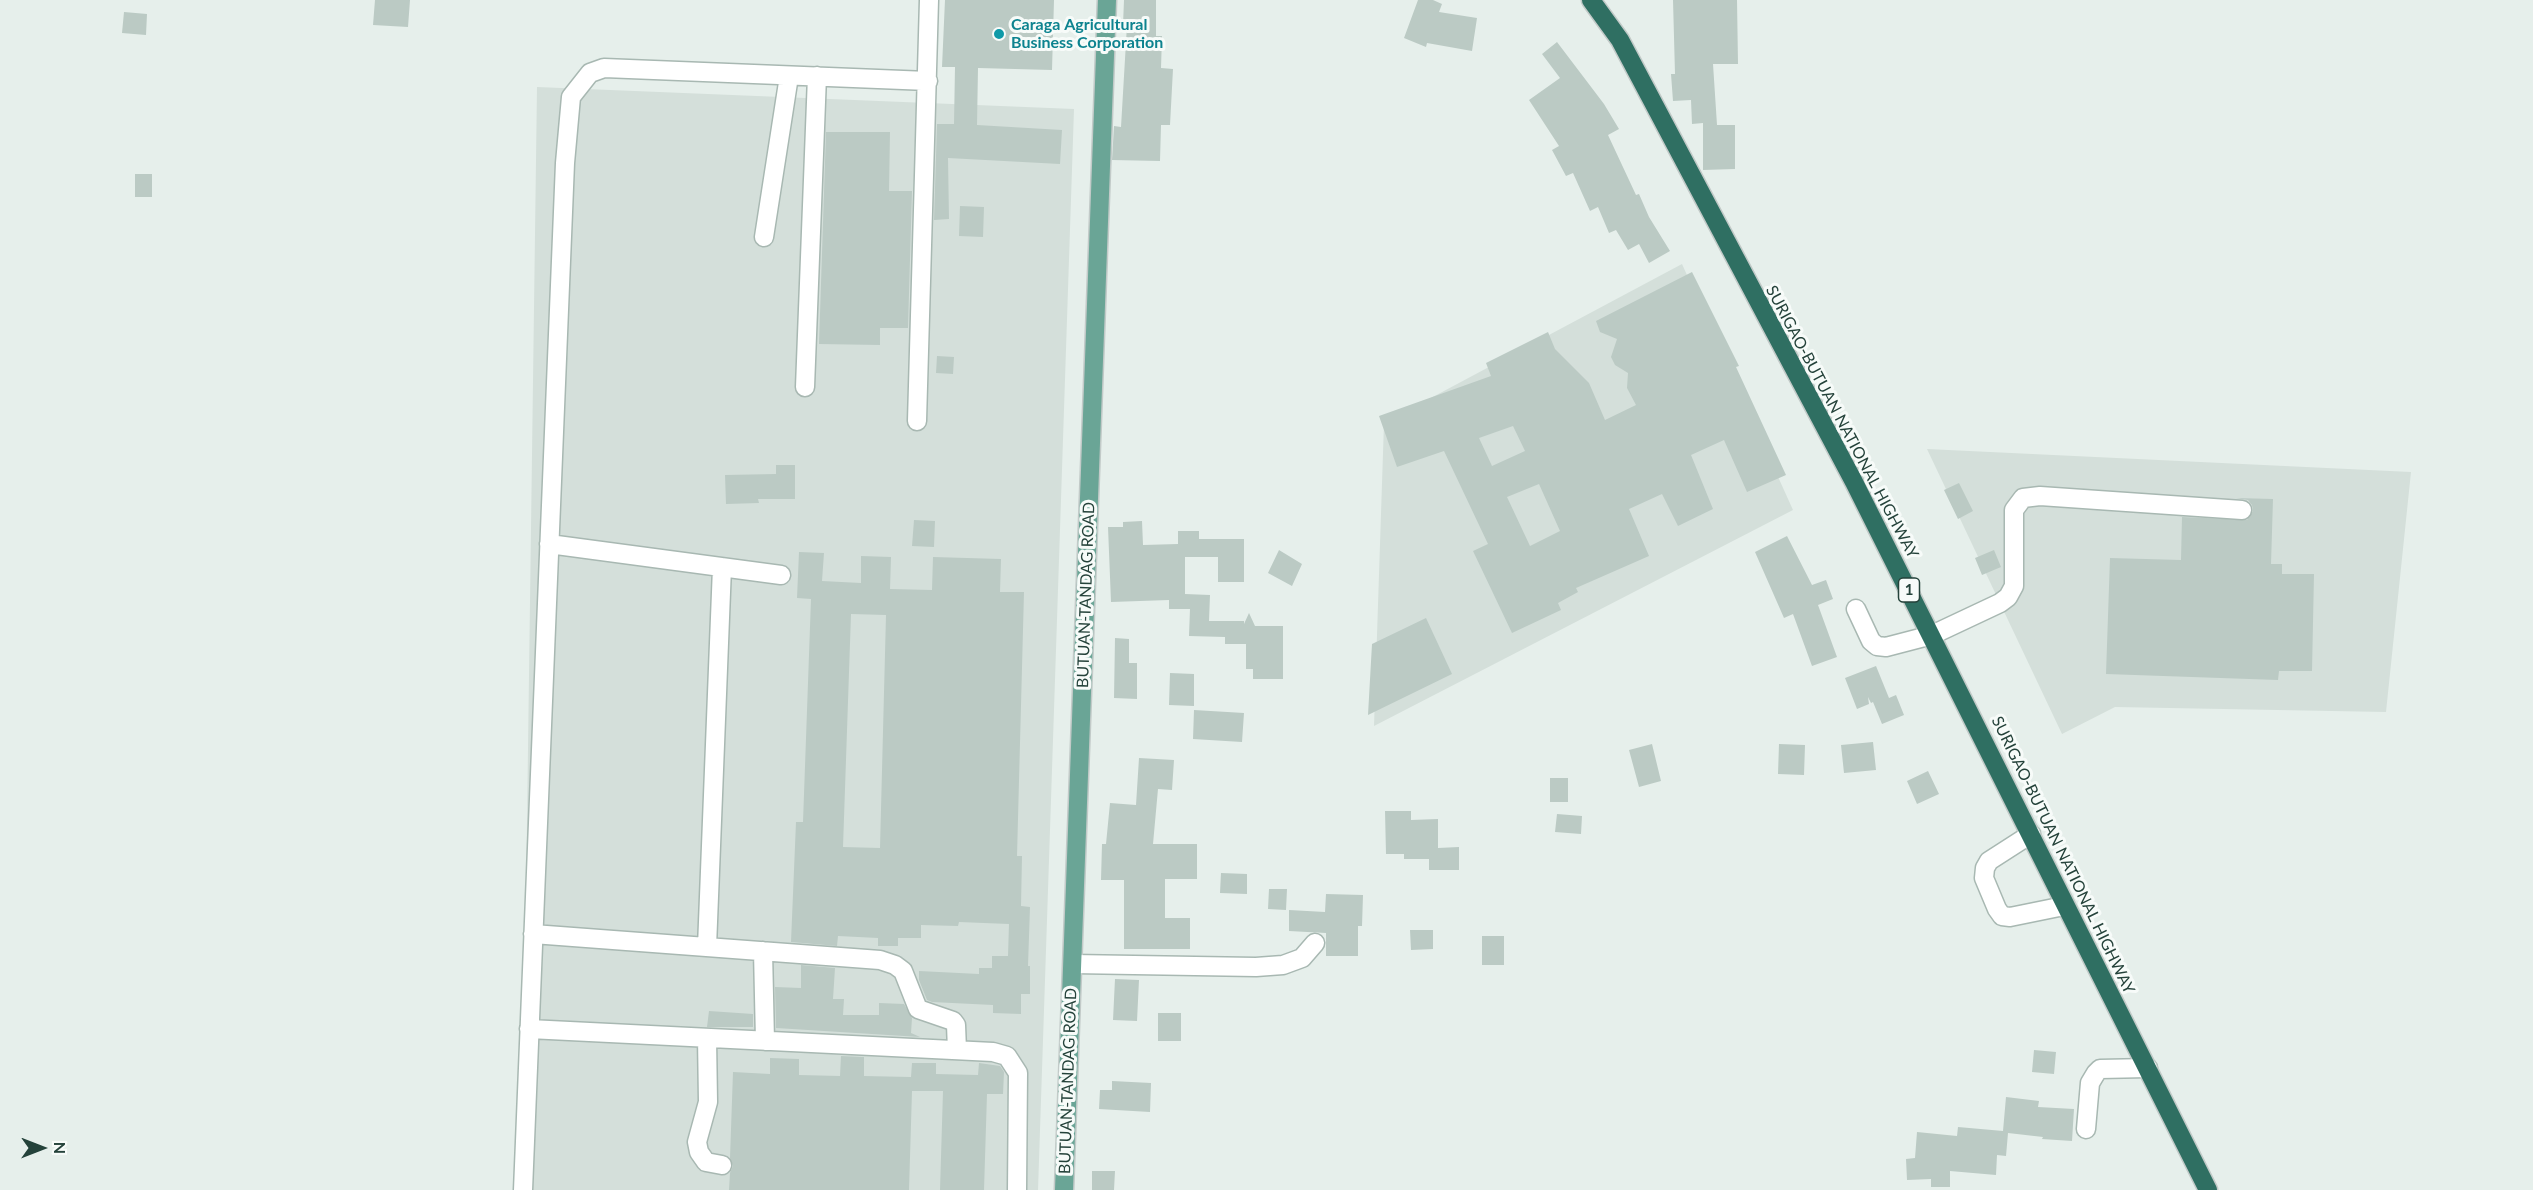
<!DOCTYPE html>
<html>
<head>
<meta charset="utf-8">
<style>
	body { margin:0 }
	#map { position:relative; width:2533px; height:1190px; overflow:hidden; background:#e6efeb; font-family:Lato,sans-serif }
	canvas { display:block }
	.north { position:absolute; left:12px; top:1118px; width:60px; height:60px; -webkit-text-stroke:4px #f7fbf9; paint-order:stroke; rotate:90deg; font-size:16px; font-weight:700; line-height:24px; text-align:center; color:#24423a }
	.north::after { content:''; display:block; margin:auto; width:21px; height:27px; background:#24423a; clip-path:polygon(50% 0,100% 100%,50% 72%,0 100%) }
</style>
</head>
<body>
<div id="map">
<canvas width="2533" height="1190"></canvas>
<div class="north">N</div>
</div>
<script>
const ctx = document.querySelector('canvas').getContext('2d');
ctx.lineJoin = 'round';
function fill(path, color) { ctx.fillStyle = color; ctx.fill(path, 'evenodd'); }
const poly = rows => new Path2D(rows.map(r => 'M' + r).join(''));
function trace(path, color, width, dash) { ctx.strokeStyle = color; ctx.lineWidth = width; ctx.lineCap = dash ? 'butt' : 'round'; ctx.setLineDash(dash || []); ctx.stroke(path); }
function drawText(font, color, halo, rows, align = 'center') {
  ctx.font = font + ' Lato,sans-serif'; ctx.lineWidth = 6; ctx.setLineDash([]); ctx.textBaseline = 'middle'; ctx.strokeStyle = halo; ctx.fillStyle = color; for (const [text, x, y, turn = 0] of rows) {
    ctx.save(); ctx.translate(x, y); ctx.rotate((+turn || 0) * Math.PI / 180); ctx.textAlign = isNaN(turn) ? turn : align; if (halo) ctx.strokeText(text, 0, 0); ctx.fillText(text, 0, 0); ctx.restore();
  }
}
const built = poly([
	[537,87,1074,109,1038,1190,522,1190],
	[1682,264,1793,510,1374,726,1384,423],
	[1927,449,2411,472,2386,712,2115,707,2062,734]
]);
const building = poly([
	[375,0,410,0,408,27,373,25],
	[945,0,1054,0,1052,70,978,68,977,125,1062,130,1060,164,948,158,949,219,934,220,937,124,954,124,955,67,942,67],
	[1124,0,1156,0,1156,36,1162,36,1161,68,1173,69,1170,125,1161,125,1160,161,1112,160,1114,126,1121,127,1127,25,1123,25],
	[1418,0,1433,0,1442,4,1439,12,1477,18,1472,51,1427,43,1426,47,1404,38],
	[1673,0,1737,0,1738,64,1713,64,1717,125,1735,125,1735,169,1703,170,1703,123,1692,124,1691,100,1673,101,1671,74,1675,74],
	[124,12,147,14,146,35,122,33],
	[1557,42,1604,104,1619,129,1608,135,1636,195,1639,194,1649,217,1670,251,1649,263,1639,244,1628,250,1616,230,1609,233,1598,207,1590,211,1573,173,1566,176,1552,150,1559,146,1529,100,1560,78,1542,54],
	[826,132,890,132,889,191,912,191,908,328,880,328,880,345,819,344],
	[135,174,152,174,152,197,135,197],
	[960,206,984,207,983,237,959,236],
	[1692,272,1739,366,1736,367,1786,475,1747,492,1724,440,1691,455,1713,509,1678,526,1662,494,1629,509,1649,556,1576,588,1578,592,1558,603,1561,610,1512,633,1473,551,1488,544,1444,451,1397,467,1379,416,1491,376,1486,363,1548,332,1555,349,1589,383,1605,420,1636,405,1627,388,1628,373,1615,365,1611,357,1617,339,1600,332,1596,321],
	[1513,426,1525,451,1492,466,1479,438],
	[1539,484,1560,531,1530,546,1507,497],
	[937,356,954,357,953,374,936,373],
	[776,465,795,465,795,499,758,499,759,503,726,504,725,475,776,474],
	[1959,483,1973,511,1958,519,1944,490],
	[2236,498,2273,499,2271,564,2282,564,2282,574,2314,574,2312,671,2279,671,2278,680,2106,674,2110,558,2181,560,2182,517,2247,520,2253,511,2252,505,2248,500],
	[914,520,935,521,934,547,912,546],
	[1142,521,1143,545,1178,544,1178,531,1199,531,1199,539,1244,539,1244,582,1218,582,1218,557,1185,557,1185,594,1210,595,1209,621,1244,621,1244,624,1249,613,1255,626,1283,626,1283,679,1253,679,1253,669,1246,669,1246,644,1225,644,1225,637,1189,636,1190,609,1169,609,1169,600,1111,602,1108,527,1123,527,1123,522],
	[1787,536,1812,585,1826,580,1833,599,1818,605,1837,657,1812,666,1793,614,1784,618,1755,552],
	[1279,550,1302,564,1292,586,1268,573],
	[1994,550,2001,567,1982,575,1975,558],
	[799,552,824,553,822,581,861,583,861,556,891,557,890,589,932,590,933,557,1001,559,1000,592,1024,592,1017,856,1022,856,1021,906,1030,907,1028,966,1030,966,1030,994,1021,994,1021,1014,993,1013,993,1005,932,1002,927,1000,919,980,919,971,979,974,979,968,992,968,992,956,1008,956,1009,924,959,922,958,926,921,925,921,938,898,938,898,946,878,946,878,938,838,936,837,946,791,942,796,822,803,822,811,599,797,598],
	[851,614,886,615,880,848,843,847],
	[1426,618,1452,674,1368,715,1372,644],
	[1115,638,1129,639,1129,663,1137,663,1137,699,1114,698],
	[1876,666,1889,698,1896,695,1904,715,1882,724,1873,702,1871,703,1868,697,1869,704,1857,709,1845,678],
	[1170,673,1194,674,1194,706,1169,705],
	[1194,710,1244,713,1242,742,1193,739],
	[1873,742,1876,770,1844,773,1841,745],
	[1652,744,1661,781,1639,787,1629,750],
	[1779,744,1805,745,1804,775,1778,774],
	[1139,758,1174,760,1172,790,1158,789,1153,844,1197,844,1197,879,1165,879,1165,918,1190,918,1190,949,1124,949,1124,880,1101,880,1102,844,1106,844,1110,803,1136,805],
	[1928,771,1939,794,1917,804,1907,781],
	[1550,778,1568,778,1568,802,1550,802],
	[1385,811,1411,811,1411,820,1438,819,1438,848,1459,847,1459,870,1429,870,1429,859,1404,859,1404,854,1386,854],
	[1557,814,1582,816,1581,834,1555,832],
	[1221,873,1247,874,1247,894,1220,893],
	[1269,889,1287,889,1286,910,1268,909],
	[1326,894,1363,895,1362,926,1358,926,1358,956,1326,956,1326,933,1289,931,1289,910,1325,912],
	[1410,930,1433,930,1433,949,1411,950],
	[1482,936,1504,936,1504,965,1482,965],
	[801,965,835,968,833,999,844,999,843,1015,879,1015,879,1003,904,1004,912,1018,911,1033,920,1037,776,1028,775,987,801,988],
	[1115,979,1139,980,1137,1021,1113,1020],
	[709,1011,753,1014,753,1027,707,1027],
	[1158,1013,1181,1013,1181,1041,1158,1041],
	[2034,1050,2056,1052,2054,1074,2032,1072],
	[841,1056,864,1057,864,1076,911,1077,912,1063,936,1063,936,1074,978,1075,979,1063,1000,1066,1004,1072,1003,1094,987,1094,984,1190,940,1190,943,1091,912,1091,909,1190,729,1190,730,1173,733,1166,730,1158,733,1072,770,1074,770,1058,799,1059,799,1075,840,1076],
	[1112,1081,1151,1083,1150,1112,1099,1109,1100,1090,1112,1090],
	[2006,1097,2039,1101,2038,1107,2074,1109,2072,1141,2042,1139,2043,1137,2008,1133,2006,1156,1997,1155,1996,1175,1950,1171,1950,1187,1931,1187,1931,1179,1907,1180,1906,1159,1915,1158,1917,1132,1957,1136,1958,1127,2003,1131],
	[1092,1171,1115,1171,1114,1190,1092,1190]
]);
const minor = poly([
	[764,237,789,76],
	[805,387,817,76],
	[917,421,929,0],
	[549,544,781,575],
	[1856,609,1871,641,1877,646,1886,647,1932,635,2000,603,2008,597,2014,586,2014,510,2023,498,2040,496,2242,510],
	[2031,834,1989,861,1985,868,1984,878,1997,909,2002,916,2010,917,2064,906],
	[533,934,880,960,895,965,903,971,918,1009,953,1021,956,1025,957,1050],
	[707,947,722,567],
	[763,951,765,1041],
	[1073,964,1256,967,1283,965,1302,958,1315,943],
	[529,1029,993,1052,1007,1056,1018,1073,1017,1190],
	[707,1038,708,1102,697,1142,699,1152,706,1162,722,1165],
	[2086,1129,2090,1083,2096,1073,2100,1069,2148,1068],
	[523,1190,565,163,571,97,590,73,604,68,928,81]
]);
const major = poly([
	[1064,1190,1107,0]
]);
const highway = poly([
	[1591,0,1620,40,1854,482,2208,1190]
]);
const markers = [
	[999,34,6,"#0f9aa8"]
];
const shields = [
	[1909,590,21]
];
const shieldNames = [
	["1",1909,590]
];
const cultureNames = [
	["Caraga Agricultural",1011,25],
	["Business Corporation",1011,43]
];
const streetNames = [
	["SURIGAO-BUTUAN NATIONAL HIGHWAY",1842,422,62],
	["BUTUAN-TANDAG ROAD",1086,595,-88],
	["SURIGAO-BUTUAN NATIONAL HIGHWAY",2063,855,64],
	["BUTUAN-TANDAG ROAD",1068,1081,-88]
];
fill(built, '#d4dfda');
fill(building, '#bbcac4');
trace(minor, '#a8b8b2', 21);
trace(major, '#c2cac8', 21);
trace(highway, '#c2cac8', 21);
trace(minor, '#fff', 18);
trace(major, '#6aa596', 18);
trace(highway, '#2f6f62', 18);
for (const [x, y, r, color] of markers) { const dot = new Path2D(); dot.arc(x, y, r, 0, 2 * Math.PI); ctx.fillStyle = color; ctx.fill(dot); trace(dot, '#f7fbf9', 2); }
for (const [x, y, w] of shields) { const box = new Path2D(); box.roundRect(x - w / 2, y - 12, w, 24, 4.5); ctx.fillStyle = '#f7fbf9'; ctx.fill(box); trace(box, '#24423a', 1.5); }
drawText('bold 15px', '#24423a', null, shieldNames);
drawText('bold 16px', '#0d838f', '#f7fbf9', cultureNames, 'left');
drawText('16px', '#24423a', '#f7fbf9', streetNames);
</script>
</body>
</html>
